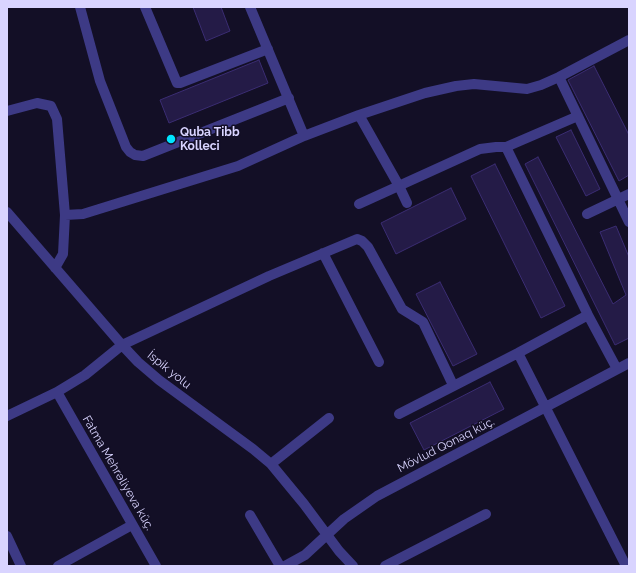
<!DOCTYPE html>
<html>
<head>
<meta charset="utf-8">
<style>
	body { margin:0 }
	#map { position:relative; width:636px; height:573px; overflow:hidden; background:#130f26; font-family:Raleway,sans-serif }
	canvas { display:block }
	.frame { position:absolute; inset:0; border:8px solid #d9d4ff; pointer-events:none }
</style>
</head>
<body>
<div id="map">
<canvas width="636" height="573"></canvas>
<div class="frame"></div>
</div>
<script>
const ctx = document.querySelector('canvas').getContext('2d');
ctx.lineJoin = 'round';
function fill(path, color) { ctx.fillStyle = color; ctx.fill(path, 'evenodd'); }
const poly = rows => new Path2D(rows.map(r => 'M' + r).join(''));
function trace(path, color, width, dash) { ctx.strokeStyle = color; ctx.lineWidth = width; ctx.lineCap = dash ? 'butt' : 'round'; ctx.setLineDash(dash || []); ctx.stroke(path); }
function drawText(font, color, halo, rows, align = 'center') {
  ctx.font = font + ' Raleway,sans-serif'; ctx.lineWidth = 3; ctx.setLineDash([]); ctx.textBaseline = 'middle'; ctx.strokeStyle = halo; ctx.fillStyle = color; for (const [text, x, y, turn = 0] of rows) {
    ctx.save(); ctx.translate(x, y); ctx.rotate((+turn || 0) * Math.PI / 180); ctx.textAlign = isNaN(turn) ? turn : align; if (halo) ctx.strokeText(text, 0, 0); ctx.fillText(text, 0, 0); ctx.restore();
  }
}
const building = poly([
	[193,7,221,7,230,31,206,41,193,7],
	[259,60,268,83,169,123,160,100,259,60],
	[594,66,629,135,629,175,619,181,568,80,594,66],
	[571,130,600,189,586,196,556,137,571,130],
	[538,157,613,304,626,295,600,232,616,226,629,257,629,338,615,345,525,164,538,157],
	[495,164,565,306,541,318,471,176,495,164],
	[451,188,466,219,396,254,381,223,451,188],
	[440,282,477,354,453,366,416,294,440,282],
	[490,382,504,409,424,450,410,423,490,382]
]);
const minor = poly([
	[80,7,100,81,126,147,130,152,135,155,143,156,289,98],
	[145,7,177,83,180,83,268,49],
	[250,7,304,136],
	[559,77,629,222],
	[7,111,37,103,51,106,57,119,65,215,63,254,55,268],
	[359,115,399,186,407,203],
	[506,147,588,315,617,369],
	[359,204,480,149,496,147,506,147,578,116],
	[7,212,122,345,138,362,159,380,253,449,271,464,304,504,339,551,353,566],
	[587,214,629,194],
	[65,215,83,214,238,166,304,136,359,115,425,93,456,86,474,84,527,89,541,85,559,77,629,40],
	[323,253,379,362],
	[518,353,626,566],
	[57,392,156,566],
	[399,414,518,353,588,315],
	[7,416,57,392,85,375,122,345,269,276,357,239,362,241,368,247,402,309,423,322,453,385],
	[271,464,329,418],
	[250,515,280,566],
	[7,536,21,566],
	[58,566,132,525],
	[285,566,305,555,344,519,377,496,629,363],
	[385,566,486,514]
]);
const markers = [
	[171,139,5,"#00e5ff"]
];
const poiNames = [
	["Quba Tibb",180,132],
	["Kolleci",180,146]
];
const streetNames = [
	["İspik yolu",169,370,39],
	["Mövlud Qonaq küç.",446,445,-27],
	["Fatma Mehrəliyeva küç.",118,473,60]
];
fill(building, '#241b47');
trace(building, '#3b2d73', 1);
trace(minor, '#3d3a85', 10);
for (const [x, y, r, color] of markers) { const dot = new Path2D(); dot.arc(x, y, r, 0, 2 * Math.PI); ctx.fillStyle = color; ctx.fill(dot); trace(dot, '#130f26', 1.5); }
drawText('bold 12px', '#d9d4ff', '#130f26', poiNames, 'left');
drawText('12px', '#d9d4ff', '#130f26', streetNames);
</script>
</body>
</html>
